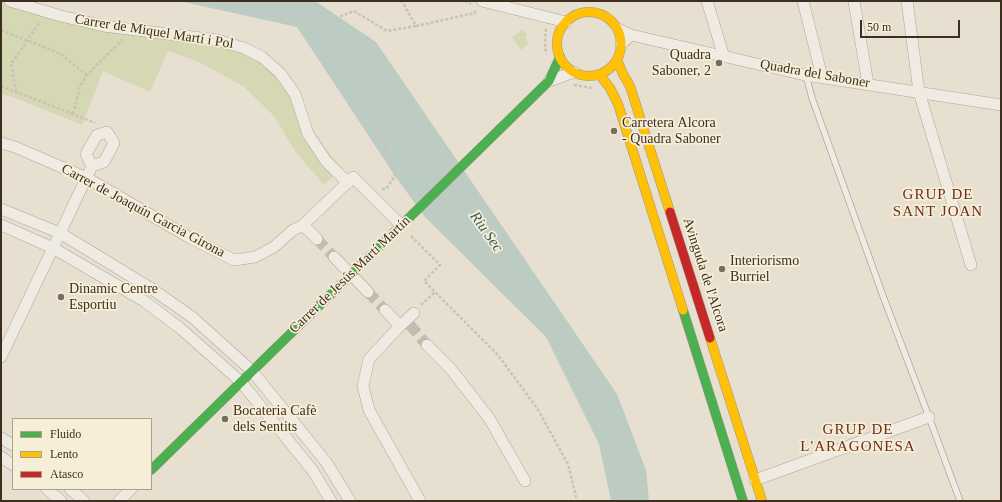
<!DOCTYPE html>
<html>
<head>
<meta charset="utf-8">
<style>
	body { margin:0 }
	#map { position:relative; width:1002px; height:502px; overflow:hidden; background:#e7e0d1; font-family:"Times New Roman",serif }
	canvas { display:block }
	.frame { position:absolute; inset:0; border:2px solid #3d2e20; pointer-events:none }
	.legend { position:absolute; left:12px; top:418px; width:140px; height:72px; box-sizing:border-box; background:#f7eed8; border:1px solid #ada18e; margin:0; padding:5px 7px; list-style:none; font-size:12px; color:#3d2e20 }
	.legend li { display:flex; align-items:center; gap:8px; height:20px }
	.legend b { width:20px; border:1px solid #ada18e }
	.scale { position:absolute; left:860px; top:20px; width:100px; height:18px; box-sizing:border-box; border:2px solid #3d2e20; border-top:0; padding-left:5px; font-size:12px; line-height:14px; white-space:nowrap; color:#3d2e20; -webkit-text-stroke:3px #f7eed8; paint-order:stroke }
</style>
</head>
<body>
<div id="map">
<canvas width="1002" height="502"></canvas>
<div class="frame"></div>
<ul class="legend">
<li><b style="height:5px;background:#4caf50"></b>Fluido</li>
<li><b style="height:5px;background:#ffc107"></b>Lento</li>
<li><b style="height:5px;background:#c62828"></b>Atasco</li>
</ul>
<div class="scale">50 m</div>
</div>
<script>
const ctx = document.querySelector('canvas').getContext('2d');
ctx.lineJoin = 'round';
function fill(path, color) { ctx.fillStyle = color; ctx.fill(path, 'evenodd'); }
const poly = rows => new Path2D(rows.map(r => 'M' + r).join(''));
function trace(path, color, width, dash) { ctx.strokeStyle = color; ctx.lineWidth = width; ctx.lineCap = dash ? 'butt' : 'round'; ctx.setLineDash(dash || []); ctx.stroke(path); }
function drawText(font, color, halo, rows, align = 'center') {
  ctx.font = font + ' "Times New Roman",serif'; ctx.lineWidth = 3.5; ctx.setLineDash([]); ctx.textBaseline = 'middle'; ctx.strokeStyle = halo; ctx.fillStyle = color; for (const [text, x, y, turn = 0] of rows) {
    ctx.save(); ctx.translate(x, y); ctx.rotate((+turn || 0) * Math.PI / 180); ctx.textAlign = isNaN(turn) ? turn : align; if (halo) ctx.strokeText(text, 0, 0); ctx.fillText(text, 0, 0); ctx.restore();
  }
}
const green = poly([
	[1,1,30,1,63,11,104,20,166,29,216,35,244,42,265,53,299,92,313,130,332,157,342,168,324,185,295,151,274,116,243,86,197,61,168,51,150,92,103,71,82,125,13,97,1,94],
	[523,29,527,35,525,37,529,43,521,50,512,37]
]);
const water = poly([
	[179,1,315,1,376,42,617,394,646,470,649,501,611,501,599,444,546,337,425,217,395,176,297,27]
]);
const streetTunnel = poly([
	[317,239,334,257],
	[368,292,385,310],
	[410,325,427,345]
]);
const path = poly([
	[465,1,471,4],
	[416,26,475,13,475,9],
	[545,29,546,30,545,44,546,53],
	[1,30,61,54,87,75],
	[574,85,592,88],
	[1,86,73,114,95,123],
	[16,92,11,64,40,22],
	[73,114,80,86,87,75,122,40],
	[382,189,386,189,395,176,385,145,359,93,328,49,330,33,339,17,354,11,387,31,416,26,402,1],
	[411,236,440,265,424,281,498,355,537,408,568,464,577,501],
	[421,305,435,292]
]);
const lane = poly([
	[806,75,812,98,883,296,929,417,960,501]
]);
const street = poly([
	[10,1,61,16,104,26,217,40,244,48,262,57,280,73,295,94,308,134,326,161,348,183],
	[482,1,566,22],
	[707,1,724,57],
	[803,1,822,77],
	[854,1,868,84],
	[907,1,919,92,971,265],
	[618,29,631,35,805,75,1001,105],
	[621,44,631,35],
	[549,81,574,72],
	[1,143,15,147,87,178,192,239,234,260,255,257,274,247,293,230,302,226,308,230,317,239],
	[1,209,60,233,152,289,192,317,252,371,326,462,350,501],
	[1,225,53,248,144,301,180,328,241,382,313,471,331,501],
	[302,226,353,177,401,225],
	[334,257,368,292],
	[385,310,400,326],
	[414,313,400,326,369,359,363,386,369,410,420,501],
	[427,345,450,368,489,418,525,481],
	[1,357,92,166,104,162,114,143,107,132,97,135,86,154,92,166],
	[1,438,13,445],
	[1,457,13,465],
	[755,480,929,417],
	[47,489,61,501],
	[70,489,84,501],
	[119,501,131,489]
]);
const fast = poly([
	[683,310,743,501],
	[151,470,549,81,560,57]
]);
const slow = poly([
	'557 44a32 32 0 1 1 64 0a32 32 0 1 1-64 0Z',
	[617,60,623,74,630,86,670,212],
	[599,74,610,88,618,104,683,310],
	[710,338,762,501]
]);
const jam = poly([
	[670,212,710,338]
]);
const markers = [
	[719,63,4,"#786c5e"],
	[614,131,4,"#786c5e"],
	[722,269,4,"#786c5e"],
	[61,297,4,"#786c5e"],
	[225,419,4,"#786c5e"]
];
const streetNames = [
	["Carrer de Miquel Martí i Pol",154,32,9],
	["Quadra del Saboner",815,74,10],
	["Carrer de Joaquín Garcia Girona",143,211,28],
	["Carrer de Jesús Martí Martín",350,275,-44],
	["Avinguda de l'Alcora",705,275,72]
];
const poiNames = [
	["Quadra",711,55,"right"],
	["Saboner, 2",711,71,"right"],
	["Carretera Alcora",622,123],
	["- Quadra Saboner",622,139],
	["Interiorismo",730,261],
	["Burriel",730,277],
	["Dinamic Centre",69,289],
	["Esportiu",69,305],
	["Bocateria Cafè",233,411],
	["dels Sentits",233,427]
];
const neighbourhoodNames = [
	["GRUP DE",938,195],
	["SANT JOAN",938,212],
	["GRUP DE",858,430],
	["L'ARAGONESA",858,447]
];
const waterNames = [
	["Riu Sec",486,232,55]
];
fill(green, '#d6d7b3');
fill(water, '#bcccc2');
trace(streetTunnel, '#c5bcae', 11, [11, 5.5]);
trace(lane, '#ada599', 7);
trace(street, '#ada599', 12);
trace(fast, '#9c958a', 10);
trace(slow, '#9c958a', 10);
trace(jam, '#9c958a', 10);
trace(path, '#c8c2b9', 2.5, [3, 2]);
trace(lane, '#efebe3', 5.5);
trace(street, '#efebe3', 11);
trace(fast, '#4caf50', 9);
trace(slow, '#ffc107', 9);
trace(jam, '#c62828', 9);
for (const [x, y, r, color] of markers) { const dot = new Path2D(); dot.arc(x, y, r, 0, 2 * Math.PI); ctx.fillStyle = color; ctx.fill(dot); trace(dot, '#f7eed8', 1.5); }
drawText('14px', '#3d2e20', '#f7eed8', streetNames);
drawText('14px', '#3d2e20', '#f7eed8', poiNames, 'left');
ctx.letterSpacing = '1px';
drawText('15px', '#6b2e1e', '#f7eed8', neighbourhoodNames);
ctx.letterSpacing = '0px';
drawText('italic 15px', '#2f5d5a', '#f7eed8', waterNames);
</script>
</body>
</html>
